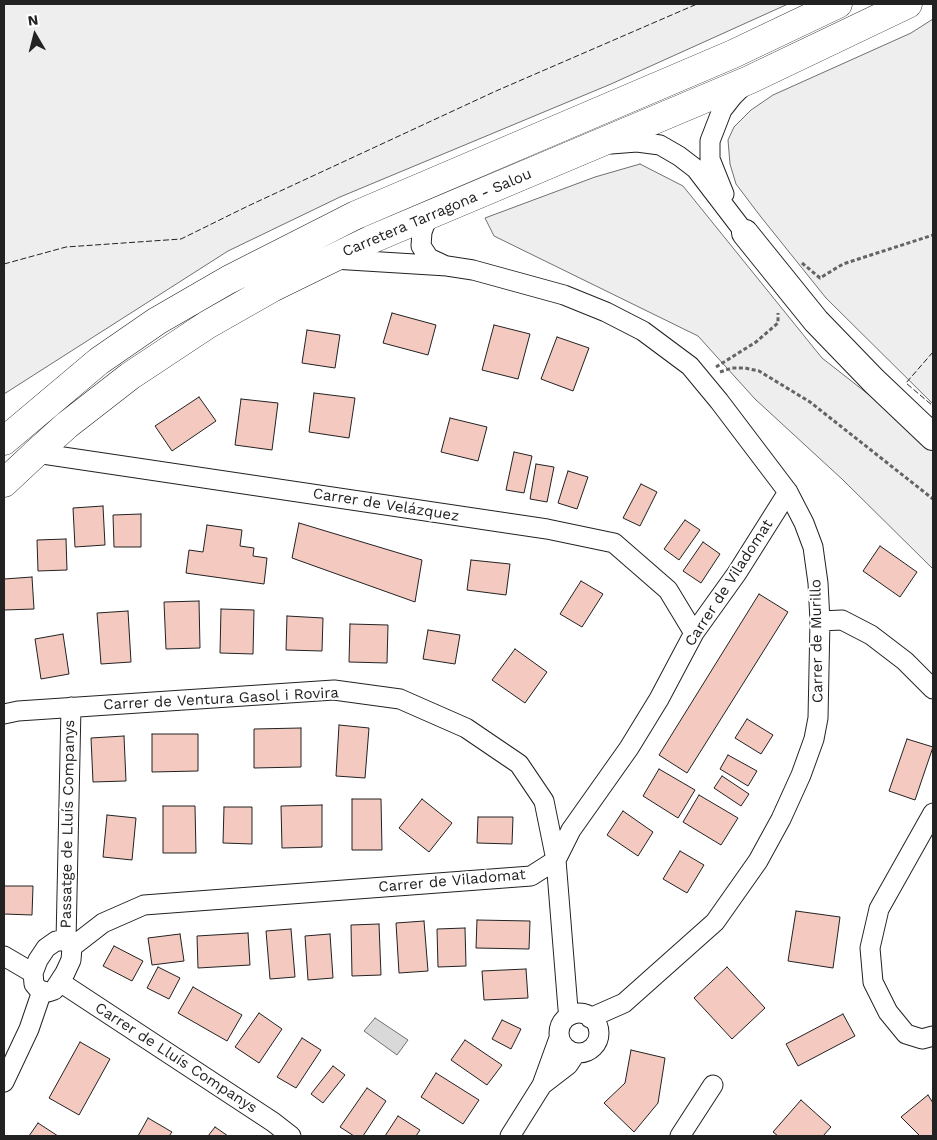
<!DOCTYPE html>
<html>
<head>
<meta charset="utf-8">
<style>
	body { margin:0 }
	#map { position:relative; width:937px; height:1140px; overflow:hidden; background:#fff; font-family:"Work Sans",sans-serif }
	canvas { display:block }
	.frame { position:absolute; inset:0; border:5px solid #222; pointer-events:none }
	.north { position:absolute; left:10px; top:10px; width:50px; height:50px; -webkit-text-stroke:4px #fff; paint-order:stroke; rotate:352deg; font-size:14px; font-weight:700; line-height:20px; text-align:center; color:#222 }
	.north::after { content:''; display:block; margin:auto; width:18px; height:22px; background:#222; clip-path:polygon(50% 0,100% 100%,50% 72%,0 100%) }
</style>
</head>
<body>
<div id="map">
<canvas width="937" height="1140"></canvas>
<div class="frame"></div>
<div class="north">N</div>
</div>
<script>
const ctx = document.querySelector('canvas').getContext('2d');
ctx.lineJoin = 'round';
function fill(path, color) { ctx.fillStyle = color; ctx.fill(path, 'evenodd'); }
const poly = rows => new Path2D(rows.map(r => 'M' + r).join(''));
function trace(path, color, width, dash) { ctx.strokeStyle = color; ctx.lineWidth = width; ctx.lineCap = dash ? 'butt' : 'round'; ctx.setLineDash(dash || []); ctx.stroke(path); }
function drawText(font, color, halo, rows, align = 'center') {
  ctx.font = font + ' "Work Sans",sans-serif'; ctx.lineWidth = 4; ctx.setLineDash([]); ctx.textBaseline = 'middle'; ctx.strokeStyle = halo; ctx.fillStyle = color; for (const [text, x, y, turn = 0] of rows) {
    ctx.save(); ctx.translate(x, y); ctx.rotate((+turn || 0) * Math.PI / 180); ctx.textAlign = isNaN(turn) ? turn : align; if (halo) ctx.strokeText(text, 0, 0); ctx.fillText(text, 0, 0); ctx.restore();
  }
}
const green = poly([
	[4,4,788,4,611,84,340,197,228,251,4,394,4,4],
	[933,19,933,404,826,298,761,217,736,184,730,164,728,140,734,127,751,110,773,95,911,33,933,19],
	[640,164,683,186,822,358,933,445,933,569,843,480,755,399,698,336,494,236,485,218,595,177,640,164]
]);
const water = poly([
	[375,1018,408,1040,397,1055,364,1031,375,1018]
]);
const building = poly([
	[392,313,436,325,428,355,383,343,392,313],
	[494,325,530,334,518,379,482,370,494,325],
	[307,330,340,335,335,368,302,363,307,330],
	[557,337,589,348,573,391,541,379,557,337],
	[314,393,355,398,349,438,309,432,314,393],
	[199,397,216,421,172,451,155,426,199,397],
	[241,399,278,403,272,450,235,445,241,399],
	[450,418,487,427,478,461,441,452,450,418],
	[514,452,532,456,524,493,506,490,514,452],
	[536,464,554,467,547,502,530,499,536,464],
	[568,471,588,477,577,509,558,503,568,471],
	[641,484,657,492,640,526,623,518,641,484],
	[103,506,105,545,75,547,73,508,103,506],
	[141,514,141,547,114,547,113,515,141,514],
	[685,520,700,530,679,560,664,549,685,520],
	[299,523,422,560,415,602,292,558,299,523],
	[207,525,242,530,240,546,254,548,253,556,267,558,264,584,186,573,189,550,203,552,207,525],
	[66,539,67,570,38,571,37,540,66,539],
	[703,542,720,554,701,583,683,571,703,542],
	[880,546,917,572,900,597,863,571,880,546],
	[471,560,510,564,506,595,467,590,471,560],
	[32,577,34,609,4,610,4,579,32,577],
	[581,581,603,594,582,627,560,614,581,581],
	[759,594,788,612,687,773,659,755,759,594],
	[199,601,200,648,166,649,164,602,199,601],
	[221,609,254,610,253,654,220,653,221,609],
	[128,611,131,662,101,664,97,613,128,611],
	[287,616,323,618,322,651,286,650,287,616],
	[350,624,388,625,387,663,349,662,350,624],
	[428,630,460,635,455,664,423,659,428,630],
	[63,634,69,674,41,679,35,639,63,634],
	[515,649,547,672,525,703,492,680,515,649],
	[747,719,773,735,761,754,735,738,747,719],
	[339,725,369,728,365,778,336,776,339,725],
	[301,728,301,767,254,768,254,729,301,728],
	[152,734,198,734,198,771,152,772,152,734],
	[124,736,126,781,93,782,91,738,124,736],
	[907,739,933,747,915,800,889,791,907,739],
	[728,755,757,771,748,786,720,769,728,755],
	[659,769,695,790,678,818,643,796,659,769],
	[722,776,749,794,741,806,714,788,722,776],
	[699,795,738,818,721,845,683,822,699,795],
	[352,799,381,799,382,850,352,850,352,799],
	[422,799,452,823,429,852,399,828,422,799],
	[322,805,322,847,282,848,281,806,322,805],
	[163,806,195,806,196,853,163,853,163,806],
	[224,807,252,807,252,844,223,843,224,807],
	[623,811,653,832,638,856,607,835,623,811],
	[107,815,136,818,132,860,103,857,107,815],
	[478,817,513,817,512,844,477,843,478,817],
	[680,851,704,865,687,893,663,879,680,851],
	[4,886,33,886,32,915,4,914,4,886],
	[796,911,840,917,833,968,788,961,796,911],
	[477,920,530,921,529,949,476,948,477,920],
	[424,921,428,971,399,973,396,923,424,921],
	[379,924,381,975,352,976,351,925,379,924],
	[465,928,466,966,438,967,437,929,465,928],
	[291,929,295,977,270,979,266,931,291,929],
	[248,933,250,965,198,968,197,936,248,933],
	[180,934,184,961,152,965,148,938,180,934],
	[330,934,333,978,308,980,305,936,330,934],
	[114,946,143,961,132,981,103,966,114,946],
	[158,967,180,978,169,999,147,988,158,967],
	[727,967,765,1008,732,1039,694,998,727,967],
	[526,969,528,998,484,1000,482,971,526,969],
	[193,987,242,1015,227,1041,178,1013,193,987],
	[259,1013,282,1029,259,1063,235,1047,259,1013],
	[843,1014,855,1036,798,1066,786,1044,843,1014],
	[502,1020,521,1029,511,1049,492,1039,502,1020],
	[302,1038,321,1050,296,1088,277,1077,302,1038],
	[465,1040,502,1065,487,1085,451,1060,465,1040],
	[80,1042,110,1059,79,1115,49,1098,80,1042],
	[631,1050,665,1058,658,1103,634,1132,604,1103,625,1083,631,1050],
	[333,1066,345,1075,323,1103,311,1094,333,1066],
	[436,1073,479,1100,463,1124,421,1097,436,1073],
	[367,1088,386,1101,363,1136,354,1136,340,1127,367,1088],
	[928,1095,933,1103,933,1136,920,1136,901,1117,928,1095],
	[801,1100,831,1127,823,1136,778,1136,773,1132,801,1100],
	[398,1116,420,1130,416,1136,385,1136,398,1116],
	[148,1118,172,1132,169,1136,138,1136,148,1118],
	[38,1123,58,1136,29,1136,38,1123],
	[215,1127,228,1136,208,1136,215,1127]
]);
const path = poly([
	[802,263,820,278,843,264,933,235],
	[716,367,756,342,778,323,778,313],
	[720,372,732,368,745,368,759,371,810,402,933,499]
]);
const street = poly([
	[611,144,637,142,660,145,679,156,696,169,745,233],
	[724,194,710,159,710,141,722,110,733,96,744,85],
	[428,216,422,232,421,246,429,258,444,265],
	[333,259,447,266,473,270,564,295,606,312,643,331,690,366,719,401,788,492,804,523,813,547,818,583,820,621,818,718,814,739,801,775,781,819,758,861,715,922,624,1003,590,1018],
	[36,453,547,529,614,543,668,590,694,633],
	[820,621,842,620,871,635,905,661,933,689],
	[4,714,18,711,334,690,400,699,466,728,519,764,544,801,556,860,568,1009,571,1015],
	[933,813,879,909,870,948,873,982,888,1012,906,1034,922,1039,933,1036],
	[56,941,66,941,72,947,71,960,65,973,54,990,48,992,39,990,34,984,33,973,38,960,46,948,56,941],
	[66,941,71,707],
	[72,947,103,923,144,905,531,876,556,860,571,830,629,748,659,699,694,633,737,573,788,492],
	[4,956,33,973],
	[60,982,273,1122,291,1136],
	'559 1033a20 20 0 1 1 40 0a20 20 0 1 1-40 0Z',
	[4,1082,29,1029,42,991],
	[542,1085,568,1065,576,1053],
	[510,1136,542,1085,559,1038],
	[680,1136,713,1085]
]);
const secondary = poly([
	[745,233,816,321,874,381,933,437]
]);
const primary = poly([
	[4,483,36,453]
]);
const highway = poly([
	[4,441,99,361,157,321,228,280,356,215,733,54,838,4],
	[36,453,67,425,130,376,207,325,272,288,370,240,749,80,908,4]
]);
const fence = poly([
	[4,264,66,247,181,239,248,206,496,91,697,4],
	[933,352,906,383,933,406]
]);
const streetNames = [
	["Carretera Tarragona - Salou",437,213,-23],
	["Carrer de Velázquez",386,505,9],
	["Carrer de Viladomat",729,583,-57],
	["Carrer de Murillo",817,641,-91],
	["Carrer de Ventura Gasol i Rovira",221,699,-3],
	["Passatge de Lluís Companys",68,824,-89],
	["Carrer de Viladomat",452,881,-5],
	["Carrer de Lluís Companys",176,1058,33]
];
fill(green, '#eee');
trace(green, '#6f6f6f', 1);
fill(water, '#d9d9d9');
trace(water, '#6f6f6f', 1);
fill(building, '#f3c9c0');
trace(building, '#222', 1);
trace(street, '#222', 21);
trace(secondary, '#222', 28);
trace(primary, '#222', 29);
trace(highway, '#222', 29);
trace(path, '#646464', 3, [4, 2.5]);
trace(street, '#fff', 19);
trace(secondary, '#fff', 26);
trace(primary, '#fff', 28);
trace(highway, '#fff', 28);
trace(fence, '#222', 1, [6, 2.5]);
drawText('15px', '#222', '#fff', streetNames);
</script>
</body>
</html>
